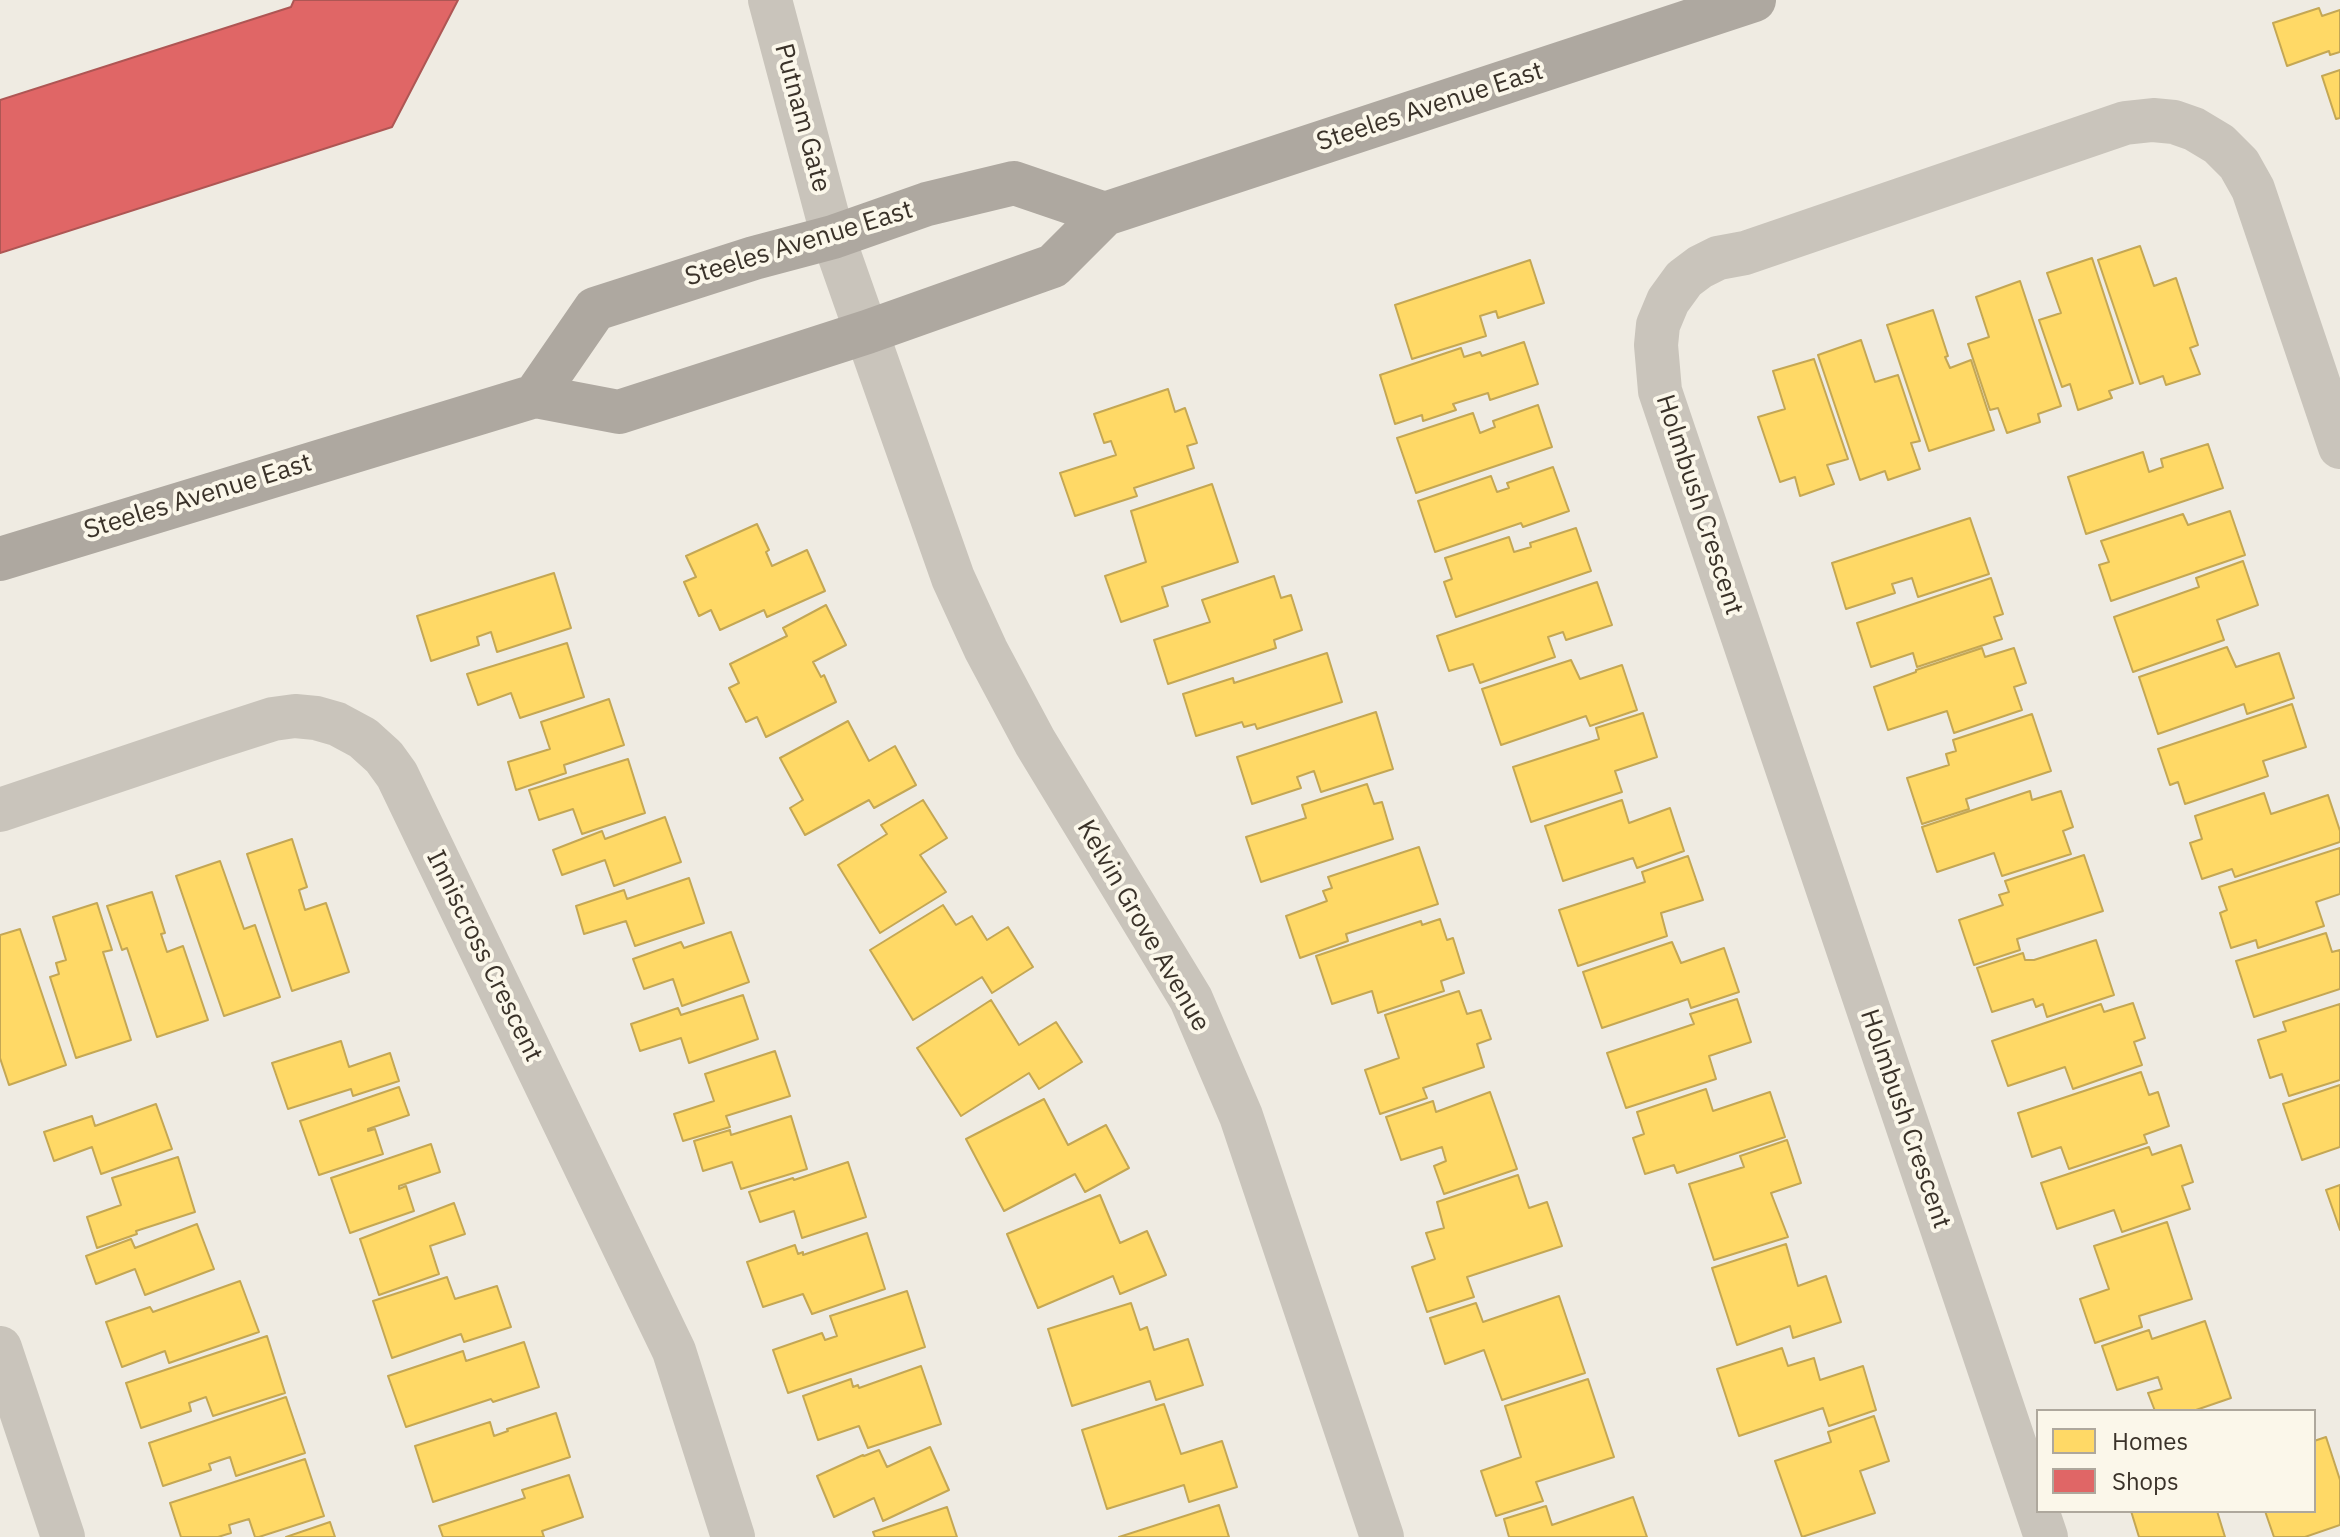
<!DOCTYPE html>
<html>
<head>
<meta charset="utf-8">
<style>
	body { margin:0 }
	#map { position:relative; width:2340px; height:1537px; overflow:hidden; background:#efebe2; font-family:"IBM Plex Sans",sans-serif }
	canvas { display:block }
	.legend { position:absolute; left:2036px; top:1409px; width:280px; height:104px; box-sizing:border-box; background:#fbf7ea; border:2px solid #aea89d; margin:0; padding:10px 14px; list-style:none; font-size:24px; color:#3a3229 }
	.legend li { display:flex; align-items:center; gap:16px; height:40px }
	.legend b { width:40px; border:2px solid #aea89d }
</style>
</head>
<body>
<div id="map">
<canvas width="2340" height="1537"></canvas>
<ul class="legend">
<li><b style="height:22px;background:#ffd966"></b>Homes</li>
<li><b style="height:22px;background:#e06666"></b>Shops</li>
</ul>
</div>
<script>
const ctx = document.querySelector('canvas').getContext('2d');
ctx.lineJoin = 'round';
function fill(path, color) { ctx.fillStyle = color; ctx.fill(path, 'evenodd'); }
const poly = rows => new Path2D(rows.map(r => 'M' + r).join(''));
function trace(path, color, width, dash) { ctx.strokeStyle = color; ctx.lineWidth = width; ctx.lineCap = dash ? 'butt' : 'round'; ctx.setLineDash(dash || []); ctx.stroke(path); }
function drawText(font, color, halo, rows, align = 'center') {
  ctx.font = font + ' "IBM Plex Sans",sans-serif'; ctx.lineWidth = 8; ctx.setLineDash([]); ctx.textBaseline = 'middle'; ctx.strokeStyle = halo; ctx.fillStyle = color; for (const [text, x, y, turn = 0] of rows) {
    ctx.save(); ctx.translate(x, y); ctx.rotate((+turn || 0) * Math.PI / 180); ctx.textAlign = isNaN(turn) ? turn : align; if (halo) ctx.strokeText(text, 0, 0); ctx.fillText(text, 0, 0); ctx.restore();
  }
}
const homes = poly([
	[2319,8,2322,16,2340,10,2340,52,2330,55,2329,51,2287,66,2273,23,2319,8],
	[2340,70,2340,118,2336,119,2322,76,2340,70],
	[2140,246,2154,286,2176,278,2198,345,2190,348,2200,374,2166,385,2163,376,2140,384,2098,260,2140,246],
	[2092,258,2133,383,2109,391,2112,398,2078,410,2070,384,2062,387,2039,320,2061,313,2047,273,2092,258],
	[1530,260,1544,303,1498,318,1496,311,1480,316,1486,336,1412,359,1395,305,1530,260],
	[2020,281,2061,406,2038,414,2040,422,2007,433,1998,408,1990,410,1968,344,1989,337,1976,297,2020,281],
	[1933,310,1948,356,1945,357,1950,368,1971,360,1994,430,1929,451,1887,325,1933,310],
	[1861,340,1875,382,1898,375,1920,441,1911,443,1920,469,1888,480,1885,471,1860,480,1818,355,1861,340],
	[1524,342,1538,384,1490,400,1488,393,1453,404,1456,410,1423,421,1422,415,1395,424,1380,375,1461,348,1464,357,1480,352,1482,356,1524,342],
	[1814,359,1848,459,1827,465,1834,484,1800,496,1795,477,1780,482,1758,417,1785,409,1773,371,1814,359],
	[1168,389,1175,412,1185,408,1197,443,1187,446,1194,468,1134,488,1137,496,1075,516,1060,473,1116,455,1111,441,1104,443,1094,414,1168,389],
	[1538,405,1552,447,1416,493,1397,438,1473,413,1480,433,1495,427,1493,421,1538,405],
	[2208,444,2223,488,2086,534,2068,477,2143,452,2149,472,2163,467,2161,459,2208,444],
	[1553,467,1569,511,1523,527,1521,523,1435,552,1418,501,1491,476,1497,492,1509,488,1507,483,1553,467],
	[1212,484,1238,562,1162,587,1168,606,1121,622,1105,576,1146,562,1131,511,1212,484],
	[2230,511,2245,555,2111,601,2099,565,2109,562,2101,541,2183,514,2188,525,2230,511],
	[1970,518,1989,574,1918,597,1912,578,1892,584,1895,593,1846,609,1832,563,1970,518],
	[757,524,769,550,766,552,772,566,807,550,825,591,767,617,764,610,720,630,711,610,699,616,684,582,696,577,686,556,757,524],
	[1576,528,1591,571,1456,617,1444,582,1452,579,1445,558,1509,537,1514,552,1531,547,1530,543,1576,528],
	[2243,561,2258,605,2217,620,2224,640,2133,672,2114,617,2199,587,2196,578,2243,561],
	[554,573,571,628,497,652,491,632,477,637,479,645,431,661,417,616,554,573],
	[1274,576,1281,598,1291,595,1302,630,1274,640,1276,648,1168,684,1154,640,1210,622,1202,600,1274,576],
	[1991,578,2003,614,1994,617,2002,639,1917,667,1913,653,1871,667,1857,623,1991,578],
	[1597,582,1612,625,1566,640,1563,632,1548,637,1555,657,1480,683,1473,664,1449,671,1437,636,1597,582],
	[826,605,846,645,813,662,821,677,824,675,836,702,766,737,757,717,746,722,729,688,739,683,730,664,787,636,783,628,826,605],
	[567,643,584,697,520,718,511,693,478,705,467,674,567,643],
	[2227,647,2236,667,2279,653,2294,698,2247,714,2244,704,2158,734,2139,677,2227,647],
	[1982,648,1985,657,2014,648,2026,683,2014,687,2022,710,1954,733,1947,711,1888,730,1874,687,1916,672,1916,670,1982,648],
	[1327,653,1342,702,1257,729,1255,724,1244,727,1242,722,1196,736,1183,694,1233,678,1234,683,1327,653],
	[1571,660,1580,679,1622,665,1637,710,1590,726,1586,716,1501,745,1482,689,1571,660],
	[609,699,624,745,564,765,566,773,516,790,508,762,550,749,541,722,609,699],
	[2292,704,2306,747,2263,761,2268,776,2185,804,2178,782,2170,785,2158,749,2292,704],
	[1376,712,1393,769,1321,792,1314,771,1297,777,1301,788,1252,804,1237,757,1376,712],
	[1643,713,1657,757,1615,771,1622,792,1531,822,1513,767,1599,739,1596,728,1643,713],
	[2032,714,2051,771,1966,799,1969,809,1922,824,1907,778,1949,765,1946,754,1956,751,1953,740,2032,714],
	[848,721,869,761,895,746,916,785,874,808,869,800,805,835,790,808,803,800,780,758,848,721],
	[628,759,645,813,582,834,573,809,539,820,529,790,628,759],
	[1367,784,1374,804,1382,802,1393,839,1261,882,1246,837,1306,818,1302,805,1367,784],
	[2030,791,2032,800,2061,791,2073,827,2063,831,2071,854,2002,876,1994,853,1937,872,1922,827,2030,791],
	[2264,793,2271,814,2328,795,2340,831,2340,842,2235,877,2232,869,2202,879,2190,843,2202,839,2195,816,2264,793],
	[923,800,947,838,920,855,946,892,880,933,838,865,887,834,881,825,923,800],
	[1622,800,1629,823,1670,808,1684,851,1637,868,1633,858,1563,881,1545,826,1622,800],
	[665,817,681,862,614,886,605,860,562,875,553,850,602,831,605,839,665,817],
	[292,839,307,887,299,890,305,910,326,903,349,972,292,991,247,854,292,839],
	[1419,847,1438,904,1346,934,1348,941,1300,958,1286,916,1327,901,1323,891,1332,888,1328,877,1419,847],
	[2340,848,2340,894,2316,902,2324,926,2258,948,2256,940,2231,948,2220,913,2227,910,2219,887,2340,848],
	[2084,855,2103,911,2017,939,2020,950,1974,965,1959,920,2003,905,1999,895,2009,892,2005,881,2084,855],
	[1688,856,1703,900,1661,913,1667,936,1578,966,1559,910,1645,882,1642,872,1688,856],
	[220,861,244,929,255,925,280,997,224,1016,176,876,220,861],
	[689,878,704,923,635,946,626,921,584,934,576,906,624,890,627,899,689,878],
	[152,892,165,933,161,934,167,952,183,946,208,1020,157,1037,127,948,122,950,107,906,152,892],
	[97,903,112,950,103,952,131,1040,76,1058,50,977,59,974,56,963,66,960,53,917,97,903],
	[943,905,956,925,972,916,987,940,1008,927,1033,967,992,993,982,977,913,1020,870,950,943,905],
	[1440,919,1447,940,1453,938,1464,973,1441,981,1444,991,1378,1013,1372,991,1332,1004,1316,956,1421,921,1422,925,1440,919],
	[20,929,66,1065,9,1085,0,1058,0,935,20,929],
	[731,932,749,982,682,1006,673,979,644,989,633,959,681,942,684,948,731,932],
	[2326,933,2332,952,2340,950,2340,989,2254,1017,2236,961,2326,933],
	[2096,940,2114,995,2047,1017,2043,1004,2036,1007,2033,999,1992,1012,1977,968,2023,953,2025,960,2034,960,2096,940],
	[1672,942,1681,963,1724,948,1739,992,1691,1008,1688,999,1602,1028,1583,972,1672,942],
	[1459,991,1467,1014,1481,1010,1491,1039,1477,1044,1484,1067,1423,1088,1427,1098,1380,1114,1365,1070,1399,1058,1385,1015,1459,991],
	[743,995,758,1039,689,1063,681,1038,640,1051,631,1024,678,1008,681,1015,743,995],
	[1737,999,1751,1042,1709,1056,1716,1079,1626,1108,1607,1053,1694,1024,1690,1014,1737,999],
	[991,1000,1019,1045,1056,1022,1082,1062,1039,1089,1029,1073,961,1116,917,1048,991,1000],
	[2133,1003,2145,1038,2134,1042,2142,1065,2073,1089,2065,1067,2008,1086,1992,1041,2101,1004,2104,1012,2133,1003],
	[2340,1004,2340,1080,2289,1096,2282,1074,2270,1078,2258,1040,2286,1031,2283,1022,2340,1004],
	[341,1041,349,1067,390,1053,399,1081,353,1096,351,1089,288,1109,272,1063,341,1041],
	[775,1051,790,1096,726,1116,730,1127,683,1141,674,1114,714,1101,705,1074,775,1051],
	[2141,1072,2149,1095,2158,1092,2169,1126,2144,1135,2147,1143,2069,1169,2061,1147,2032,1157,2018,1113,2141,1072],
	[2340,1085,2340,1147,2302,1160,2283,1104,2340,1085],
	[399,1087,409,1115,368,1129,368,1131,375,1129,383,1154,319,1175,300,1121,399,1087],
	[1706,1089,1713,1111,1770,1092,1785,1137,1677,1173,1674,1165,1645,1174,1633,1138,1644,1134,1637,1112,1706,1089],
	[1490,1092,1517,1169,1444,1194,1434,1166,1446,1161,1442,1147,1401,1160,1386,1117,1433,1101,1436,1112,1490,1092],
	[1044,1099,1068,1145,1106,1125,1129,1168,1085,1192,1075,1174,1004,1211,966,1139,1044,1099],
	[156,1104,172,1149,101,1174,92,1147,54,1161,44,1132,92,1116,95,1126,156,1104],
	[791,1116,807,1169,741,1189,732,1162,703,1171,694,1141,730,1130,731,1135,791,1116],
	[1787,1140,1801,1183,1771,1193,1788,1237,1714,1260,1689,1184,1744,1167,1740,1156,1787,1140],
	[431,1144,440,1172,399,1186,399,1189,406,1186,414,1211,350,1233,331,1178,431,1144],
	[2181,1145,2193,1182,2182,1186,2190,1209,2122,1232,2114,1210,2057,1229,2041,1183,2149,1147,2152,1155,2181,1145],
	[178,1157,195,1212,136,1231,137,1234,97,1248,87,1217,121,1205,112,1178,178,1157],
	[848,1162,866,1217,802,1238,794,1211,760,1222,749,1192,793,1178,794,1180,848,1162],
	[1518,1175,1529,1208,1547,1202,1562,1246,1467,1277,1474,1297,1427,1312,1412,1267,1435,1259,1426,1233,1444,1228,1437,1202,1518,1175],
	[2340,1185,2340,1230,2326,1190,2340,1185],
	[1100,1195,1120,1243,1147,1231,1166,1275,1120,1294,1113,1276,1038,1308,1007,1234,1100,1195],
	[454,1203,465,1234,430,1246,439,1274,379,1295,360,1239,454,1203],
	[2167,1222,2192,1299,2139,1316,2142,1327,2095,1343,2080,1299,2109,1289,2094,1246,2167,1222],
	[197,1224,214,1269,145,1295,135,1269,96,1284,86,1256,131,1239,135,1248,197,1224],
	[867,1233,885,1289,812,1314,803,1294,763,1307,747,1262,795,1245,798,1254,803,1252,803,1255,867,1233],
	[1786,1244,1798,1286,1826,1276,1841,1322,1793,1338,1790,1326,1737,1345,1712,1268,1786,1244],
	[447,1277,455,1299,497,1286,511,1327,464,1342,461,1334,392,1358,373,1301,447,1277],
	[240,1281,259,1332,169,1363,165,1351,122,1367,106,1322,150,1307,153,1312,240,1281],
	[907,1291,925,1347,788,1393,773,1350,822,1333,825,1340,837,1336,830,1316,907,1291],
	[1559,1296,1585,1373,1502,1400,1484,1350,1445,1364,1430,1318,1476,1303,1483,1322,1559,1296],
	[1131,1303,1140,1330,1147,1327,1154,1350,1188,1339,1203,1385,1156,1400,1150,1381,1072,1406,1048,1329,1131,1303],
	[2205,1321,2231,1398,2193,1411,2155,1411,2148,1393,2162,1389,2158,1377,2117,1390,2102,1346,2149,1330,2152,1339,2205,1321],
	[267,1336,285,1393,213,1416,206,1397,189,1403,191,1411,141,1428,126,1383,267,1336],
	[524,1342,539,1387,493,1402,491,1399,406,1427,388,1376,463,1351,466,1361,524,1342],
	[1782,1348,1788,1366,1814,1358,1820,1380,1863,1366,1876,1410,1829,1426,1823,1408,1739,1436,1717,1369,1782,1348],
	[921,1366,941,1424,868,1448,859,1426,818,1440,803,1396,851,1379,853,1387,858,1385,859,1388,921,1366],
	[1588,1379,1614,1457,1536,1482,1543,1501,1496,1516,1481,1471,1521,1457,1505,1406,1588,1379],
	[286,1397,305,1453,236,1476,230,1457,209,1464,211,1470,163,1486,149,1443,286,1397],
	[1164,1404,1181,1454,1222,1441,1237,1487,1189,1502,1184,1485,1107,1509,1082,1430,1164,1404],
	[556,1413,570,1457,433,1502,415,1446,490,1422,494,1436,508,1431,507,1429,556,1413],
	[1874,1416,1889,1461,1860,1471,1875,1513,1802,1537,1775,1461,1831,1442,1828,1432,1874,1416],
	[2326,1437,2340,1480,2340,1525,2305,1537,2274,1537,2265,1511,2314,1511,2314,1441,2326,1437],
	[930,1447,949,1490,883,1521,874,1498,834,1517,817,1476,863,1455,864,1456,879,1450,887,1467,930,1447],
	[305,1459,324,1516,259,1537,255,1537,249,1519,229,1525,231,1533,218,1537,181,1537,170,1503,305,1459],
	[569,1475,583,1517,542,1531,544,1537,443,1537,439,1526,525,1498,522,1490,569,1475],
	[1633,1497,1647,1537,1509,1537,1504,1519,1546,1506,1552,1525,1633,1497],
	[1219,1505,1229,1537,1119,1537,1219,1505],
	[947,1507,957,1537,875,1537,873,1532,947,1507],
	[2131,1511,2217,1511,2225,1537,2139,1537,2131,1511],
	[330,1522,335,1537,286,1537,330,1522]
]);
const shops = poly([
	[294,0,458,0,392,127,0,253,0,100,291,7,294,0]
]);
const minor = poly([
	[770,0,833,237,953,578,986,650,1035,742,1191,999,1241,1116,1382,1537],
	[0,810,208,740,273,719,295,716,316,718,337,724,363,738,384,757,397,775,674,1351,733,1537],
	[0,1348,63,1537],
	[2046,1537,1660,391,1656,345,1658,325,1668,301,1684,279,1700,267,1718,258,1745,253,2125,123,2153,120,2174,122,2194,129,2219,144,2239,164,2253,189,2340,447]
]);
const major = poly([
	[535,396,595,309,754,258,833,237,927,204,1014,183,1105,214],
	[0,559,535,396,619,412,867,332,1053,266,1105,214,1754,0]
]);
const streetNames = [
	["Steeles Avenue East",1430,107,-18],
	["Putnam Gate",802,118,75],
	["Steeles Avenue East",799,244,-17],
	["Steeles Avenue East",198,497,-17],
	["Holmbush Crescent",1699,505,72],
	["Kelvin Grove Avenue",1143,926,60],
	["Inniscross Crescent",484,956,64],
	["Holmbush Crescent",1905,1119,71]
];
fill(homes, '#ffd966');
trace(homes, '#c4a754', 2);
fill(shops, '#e06666');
trace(shops, '#ae5654', 2);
trace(minor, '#c9c4bb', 44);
trace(major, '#aea8a0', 44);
drawText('26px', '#3a3229', '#fbf7ea', streetNames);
</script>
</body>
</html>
